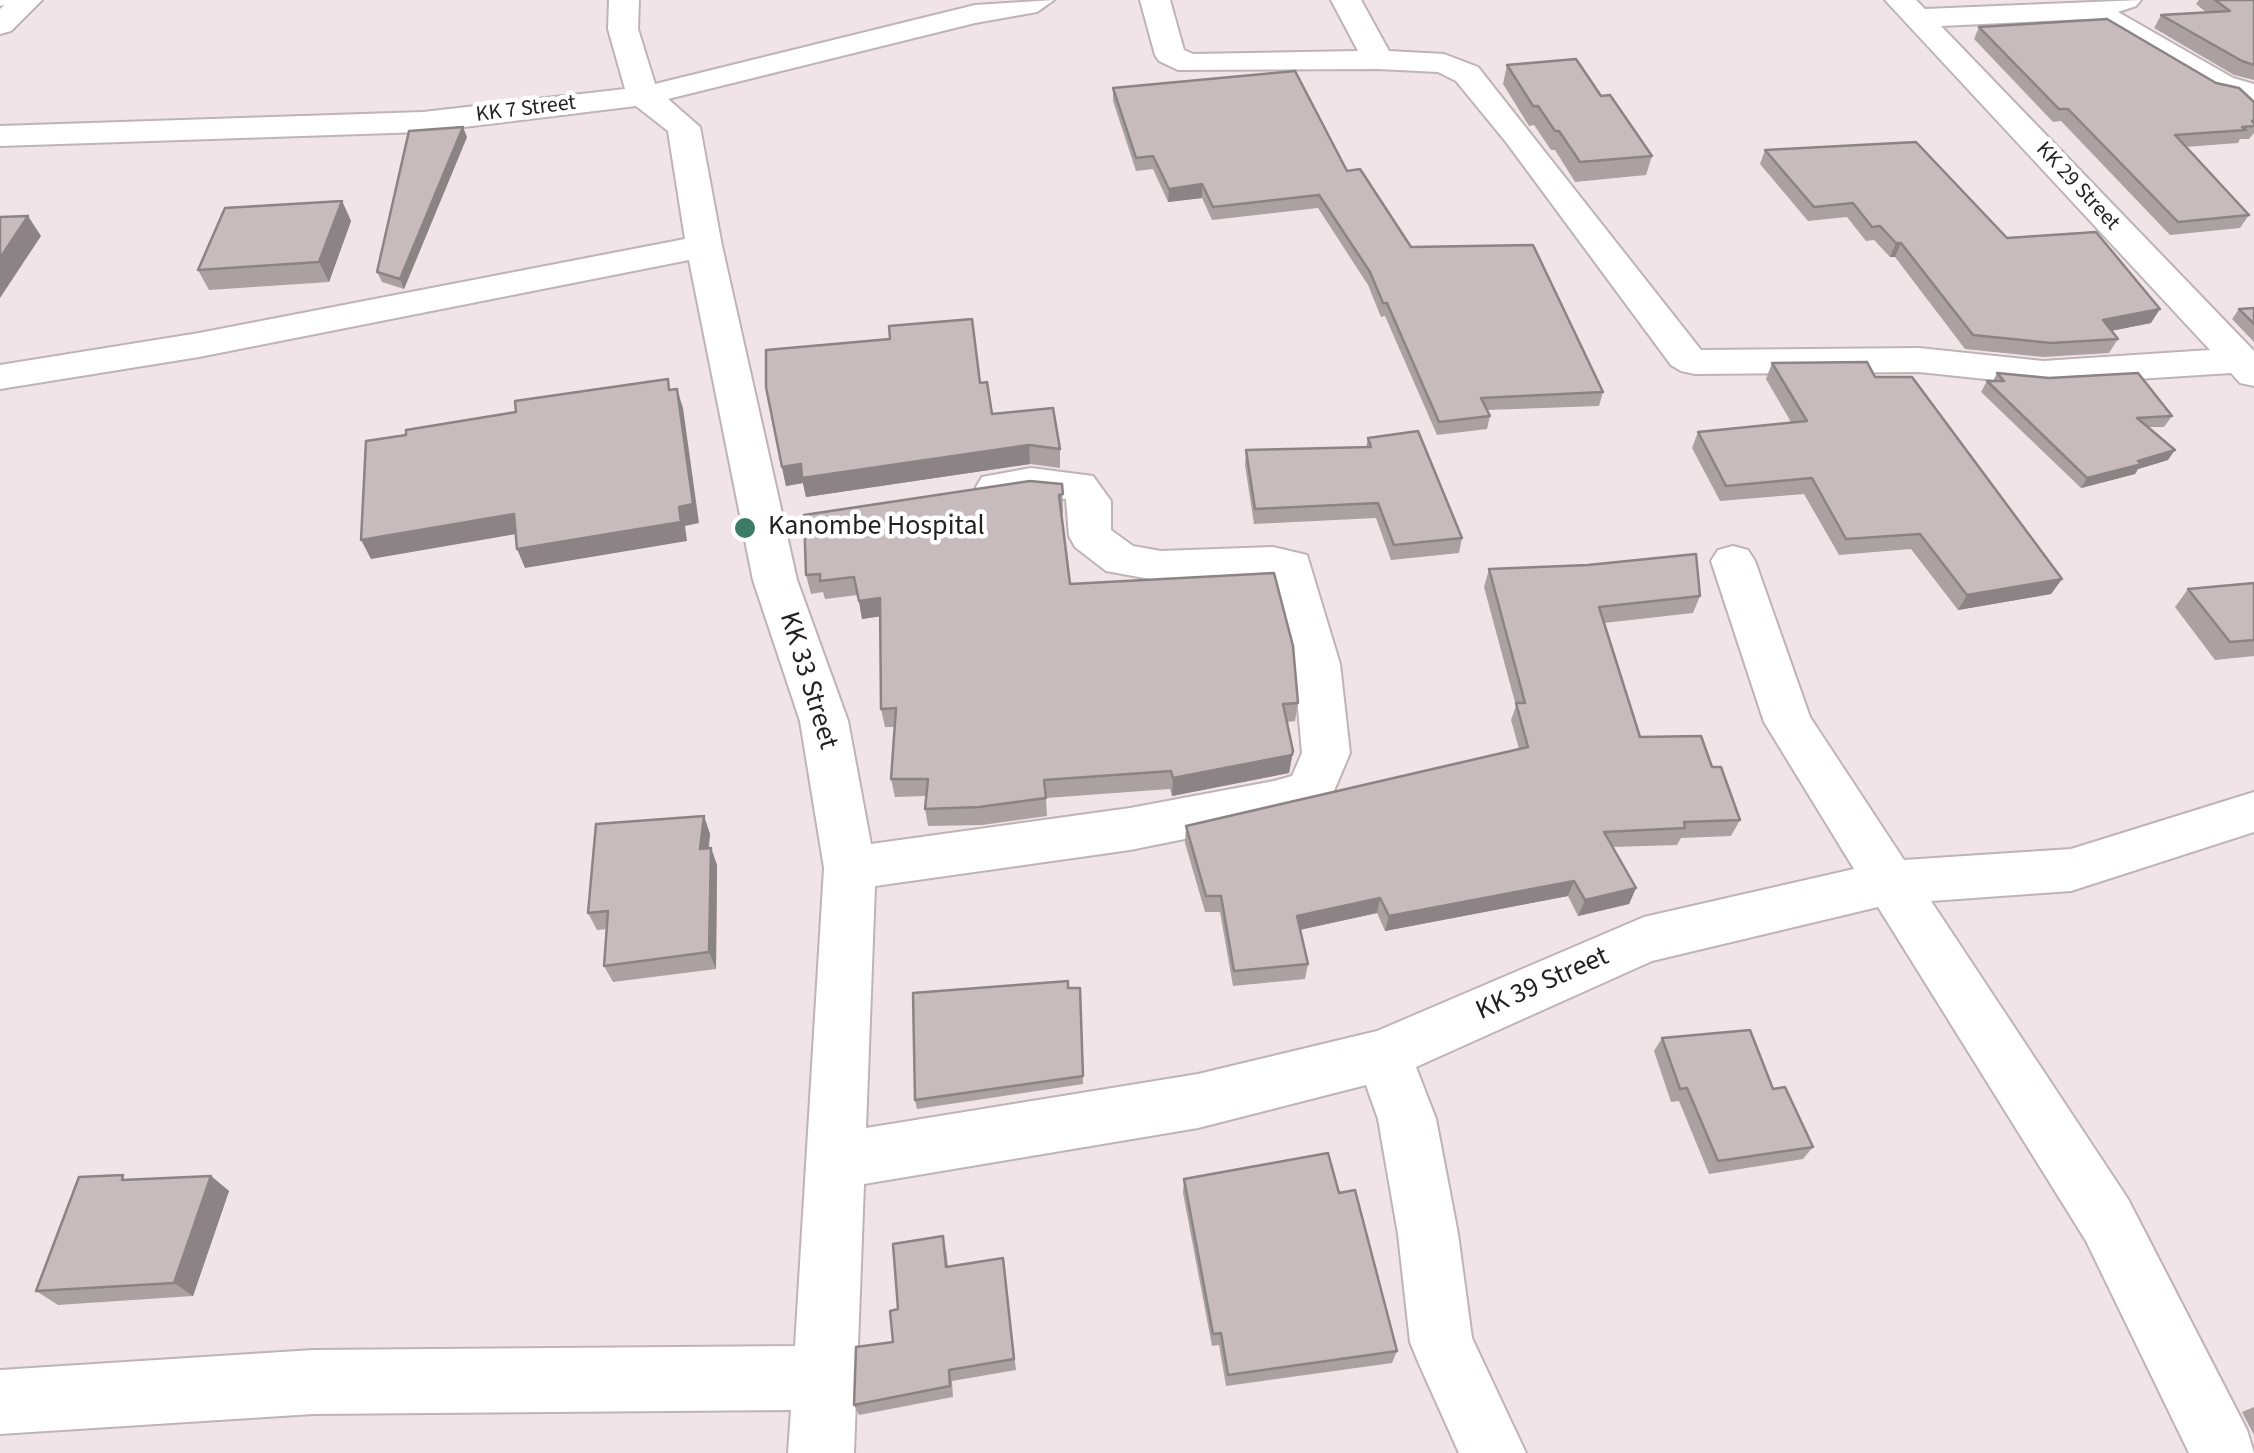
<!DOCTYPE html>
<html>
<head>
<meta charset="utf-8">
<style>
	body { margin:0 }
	canvas { display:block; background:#f1e4e8 }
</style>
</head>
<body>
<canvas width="2254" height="1453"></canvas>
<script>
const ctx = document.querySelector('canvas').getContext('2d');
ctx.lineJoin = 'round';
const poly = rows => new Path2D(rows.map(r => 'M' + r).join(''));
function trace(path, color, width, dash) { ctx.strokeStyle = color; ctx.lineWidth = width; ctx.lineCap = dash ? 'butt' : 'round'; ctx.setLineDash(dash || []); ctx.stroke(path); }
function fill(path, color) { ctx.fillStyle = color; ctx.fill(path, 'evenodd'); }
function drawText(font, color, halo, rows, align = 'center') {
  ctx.font = font + ' "Source Sans 3",sans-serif'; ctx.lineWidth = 9; ctx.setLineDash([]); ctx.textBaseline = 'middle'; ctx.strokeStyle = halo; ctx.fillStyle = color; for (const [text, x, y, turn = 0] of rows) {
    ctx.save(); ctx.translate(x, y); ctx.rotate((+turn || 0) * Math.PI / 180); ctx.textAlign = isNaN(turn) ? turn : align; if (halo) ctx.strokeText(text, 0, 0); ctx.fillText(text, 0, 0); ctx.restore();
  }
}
const lane = poly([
	[0,0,28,0,0,6,0,0]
]);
const street = poly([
	[10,0,42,0,11,31,0,34,0,9,10,0],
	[609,0,639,0,638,29,655,84,975,5,1054,0,1037,12,975,23,668,99,700,127,722,246,797,580,848,721,871,844,1130,808,1274,781,1292,776,1302,753,1294,664,1273,577,1161,581,1106,571,1075,547,1069,536,1066,499,1031,496,997,501,982,497,976,487,982,477,1031,468,1093,476,1111,501,1111,530,1133,546,1161,551,1273,547,1307,555,1340,664,1350,753,1328,805,1274,821,1130,850,875,886,866,1128,1198,1074,1377,1031,1644,917,1854,869,1764,722,1711,561,1718,550,1733,546,1748,550,1755,561,1810,717,1904,860,2071,849,2254,792,2254,832,2071,891,1931,901,2128,1199,2247,1430,2254,1453,2189,1453,2086,1241,1878,907,1652,961,1416,1067,1436,1119,1458,1234,1472,1338,1526,1453,1459,1453,1419,1364,1410,1342,1398,1234,1378,1119,1366,1085,1198,1128,864,1184,854,1453,788,1453,791,1410,313,1414,0,1434,0,1370,313,1350,795,1346,824,868,800,721,753,580,689,260,199,357,0,389,0,365,199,333,685,239,668,131,636,106,423,132,0,146,0,126,423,112,625,89,608,29,609,0],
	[1140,0,1170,0,1184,50,1193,54,1358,51,1331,0,1361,0,1389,51,1444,54,1478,67,1701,350,1919,348,2043,361,2210,350,1885,0,1916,0,1925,9,2141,0,2136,6,2118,12,2233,78,2254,84,2254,102,2211,92,2087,19,1941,26,2254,351,2254,386,2240,383,2231,373,2043,385,1919,372,1695,374,1681,371,1671,365,1506,142,1456,81,1438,72,1378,69,1178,70,1159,61,1155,55,1140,0]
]);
const wall = poly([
	[2199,0,2254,0,2254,80,2234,75,2154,28,2161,15,2207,13,2196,4],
	[1979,27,2216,83,2254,102,2254,133,2249,139,2240,139,2238,143,2185,147,2249,215,2240,228,2170,235,2061,121,2053,122,1974,39],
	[1507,65,1601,96,1652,156,1646,175,1575,182,1555,150,1551,150,1534,125,1529,126,1503,84],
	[1113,88,1347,171,1411,247,1603,392,1599,406,1487,410,1490,416,1487,429,1437,435,1385,316,1381,317,1368,285,1318,208,1212,220,1202,198,1168,202,1153,169,1136,171,1113,101],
	[467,137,404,289,382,282,377,272],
	[1765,150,2007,238,2151,323,2111,331,2118,339,2109,353,2043,357,1965,349,1895,257,1890,257,1874,240,1866,241,1847,217,1808,221,1760,164],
	[342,201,351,221,329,282,209,290,198,270],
	[2254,308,2254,342,2232,319,2239,309],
	[1772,363,1875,377,2062,579,2051,594,1958,610,1911,549,1839,555,1804,494,1720,501,1692,448,1698,432,1791,422,1766,379],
	[1997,373,2172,416,2164,427,2149,427,2168,460,2138,469,2135,474,2081,488,1981,392,1987,381,1993,381],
	[980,383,992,414,1060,449,1060,468,1030,464,806,497,803,483,786,486,782,467],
	[1368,438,1462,538,1459,553,1391,560,1376,518,1254,524,1245,465,1246,450,1366,447],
	[1062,484,1063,513,1061,513,1070,584,1298,703,1295,721,1287,722,1293,751,1289,773,1172,796,1170,789,1046,798,1047,816,982,825,928,826,925,809,926,796,895,797,891,779,895,727,885,727,881,709,880,616,862,619,858,595,825,599,823,592,811,594,806,575],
	[1489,569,1700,596,1693,613,1604,623,1640,737,1712,767,1740,820,1731,836,1681,838,1677,845,1613,847,1636,888,1629,904,1578,916,1568,896,1385,931,1377,913,1300,930,1308,964,1305,979,1233,986,1220,912,1205,912,1185,843,1186,826,1519,749,1511,720,1516,706,1484,587],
	[2254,583,2254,656,2215,660,2175,607,2188,589],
	[704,816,710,834,709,848,711,848,717,865,716,969,613,982,604,966,607,929,597,930,588,913],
	[1068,988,1080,988,1083,1084,917,1109,915,1100],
	[1662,1038,1773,1089,1813,1147,1803,1159,1709,1174,1679,1101,1671,1102,1654,1051],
	[211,1176,229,1191,193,1296,58,1305,36,1291,129,1180],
	[1184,1179,1339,1193,1397,1351,1392,1363,1226,1386,1219,1345,1212,1346,1183,1193],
	[946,1249,948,1266,1003,1258,1016,1370,952,1381,953,1397,859,1415,854,1405,893,1342,898,1309],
	[2254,1407,2254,1435,2242,1412]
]);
const shadedWall = poly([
	[463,127,467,137,404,289,400,279],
	[1202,184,1202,198,1168,202,1169,189],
	[342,201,351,221,329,282,319,262],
	[28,216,41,236,0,298,0,258],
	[1896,243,1901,243,1895,257,1890,257],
	[2160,309,2151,323,2095,334,2103,320],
	[677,389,683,408,699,523,685,526,687,541,525,568,517,549],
	[1029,445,1030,464,806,497,803,483,786,486,782,467,801,464],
	[2175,450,2168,460,2138,469,2135,474,2081,488,2087,478],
	[514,514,522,533,371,559,361,540],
	[2062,579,2051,594,1958,610,1967,595],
	[880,598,883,616,862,619,859,601],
	[1293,751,1289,773,1172,796,1173,778],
	[704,816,710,834,706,866,700,849],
	[711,848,717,865,716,969,709,952],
	[1574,881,1568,896,1385,931,1389,916],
	[1636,888,1629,904,1578,916,1585,900],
	[1380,898,1377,913,1294,931,1297,916],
	[211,1176,229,1191,193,1296,174,1283]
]);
const building = poly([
	[2215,0,2254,0,2254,65,2242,61,2161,15,2230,11,2215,0],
	[2107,19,2216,83,2239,88,2254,102,2254,121,2252,121,2254,123,2254,126,2242,127,2246,130,2175,135,2249,215,2178,222,2068,109,2059,109,1979,27,2107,19],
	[1576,59,1601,96,1610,95,1652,156,1580,162,1559,131,1555,131,1538,106,1533,106,1507,65,1576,59],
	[1295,71,1347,171,1360,169,1411,247,1533,245,1603,392,1481,398,1490,416,1439,422,1387,303,1383,303,1370,272,1319,195,1213,207,1202,184,1169,189,1153,156,1136,158,1113,88,1295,71],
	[463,127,400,279,377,272,409,131,463,127],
	[1916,142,2007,238,2096,232,2160,309,2103,320,2118,339,2051,343,1973,335,1901,243,1896,243,1880,226,1872,227,1853,203,1814,207,1765,150,1916,142],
	[342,201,319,262,198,270,225,208,342,201],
	[28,216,0,258,0,217,28,216],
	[2254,308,2254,324,2239,309,2254,308],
	[972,319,980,383,987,382,992,414,1053,408,1060,449,1029,445,802,478,801,464,782,467,766,387,766,350,890,339,889,326,972,319],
	[1867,362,1875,377,1912,377,2062,579,1967,595,1920,534,1846,539,1812,478,1726,486,1698,432,1807,421,1772,363,1867,362],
	[1997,373,2049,378,2138,373,2172,416,2137,418,2175,450,2138,461,2142,464,2087,478,1987,381,2004,381,1997,373],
	[668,379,669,390,677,389,693,504,679,507,681,522,517,549,514,514,361,540,366,441,406,435,406,430,516,412,515,401,668,379],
	[1418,431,1462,538,1394,545,1378,503,1255,509,1246,450,1371,447,1368,438,1418,431],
	[1030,481,1062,484,1063,494,1059,495,1070,584,1274,573,1293,646,1298,703,1283,704,1293,751,1292,755,1173,778,1171,771,1044,780,1046,798,979,807,925,809,928,779,891,779,896,708,881,709,880,598,859,601,854,577,820,581,820,574,806,575,804,515,1030,481],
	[1696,554,1700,596,1599,607,1640,737,1701,736,1712,767,1721,767,1740,820,1684,822,1685,828,1604,832,1636,888,1585,900,1574,881,1389,916,1380,898,1297,916,1308,964,1234,971,1221,896,1206,896,1186,826,1528,747,1516,703,1525,703,1489,569,1588,565,1696,554],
	[2254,583,2254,640,2230,642,2188,589,2254,583],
	[704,816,700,849,711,848,709,952,604,966,608,911,588,913,596,824,704,816],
	[1068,981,1068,988,1080,988,1083,1076,915,1100,913,993,1068,981],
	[1750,1030,1773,1089,1785,1087,1813,1147,1718,1161,1687,1088,1680,1089,1662,1038,1750,1030],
	[1328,1153,1339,1193,1355,1190,1397,1351,1228,1375,1221,1333,1213,1334,1184,1179,1328,1153],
	[123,1175,122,1180,211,1176,174,1283,36,1291,79,1177,123,1175],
	[943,1236,946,1267,1003,1258,1014,1359,949,1370,950,1386,854,1405,856,1347,893,1342,890,1311,898,1309,893,1244,943,1236]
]);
const markers = [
	[745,528,12,"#3d7b67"]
];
const farStreetnames = [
	["KK 7 Street",526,110,-7],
	["KK 29 Street",2077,187,47]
];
const poiNames = [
	["Kanombe Hospital",768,528]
];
const streetNames = [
	["KK 33 Street",807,681,73],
	["KK 39 Street",1543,985,-24]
];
trace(lane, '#bfb3b6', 6);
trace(street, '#bfb3b6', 4);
fill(lane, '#fff');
fill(street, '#fff');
fill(wall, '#aba1a3');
fill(shadedWall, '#8b8385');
fill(building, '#c7bbbe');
trace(building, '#8b8385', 2.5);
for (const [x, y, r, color] of markers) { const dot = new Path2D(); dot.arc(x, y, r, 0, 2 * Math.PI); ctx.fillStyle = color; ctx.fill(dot); trace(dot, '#fff', 4); }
drawText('22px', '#241f21', '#fff', farStreetnames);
drawText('28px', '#241f21', '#fff', poiNames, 'left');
drawText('28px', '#241f21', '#fff', streetNames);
</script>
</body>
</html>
